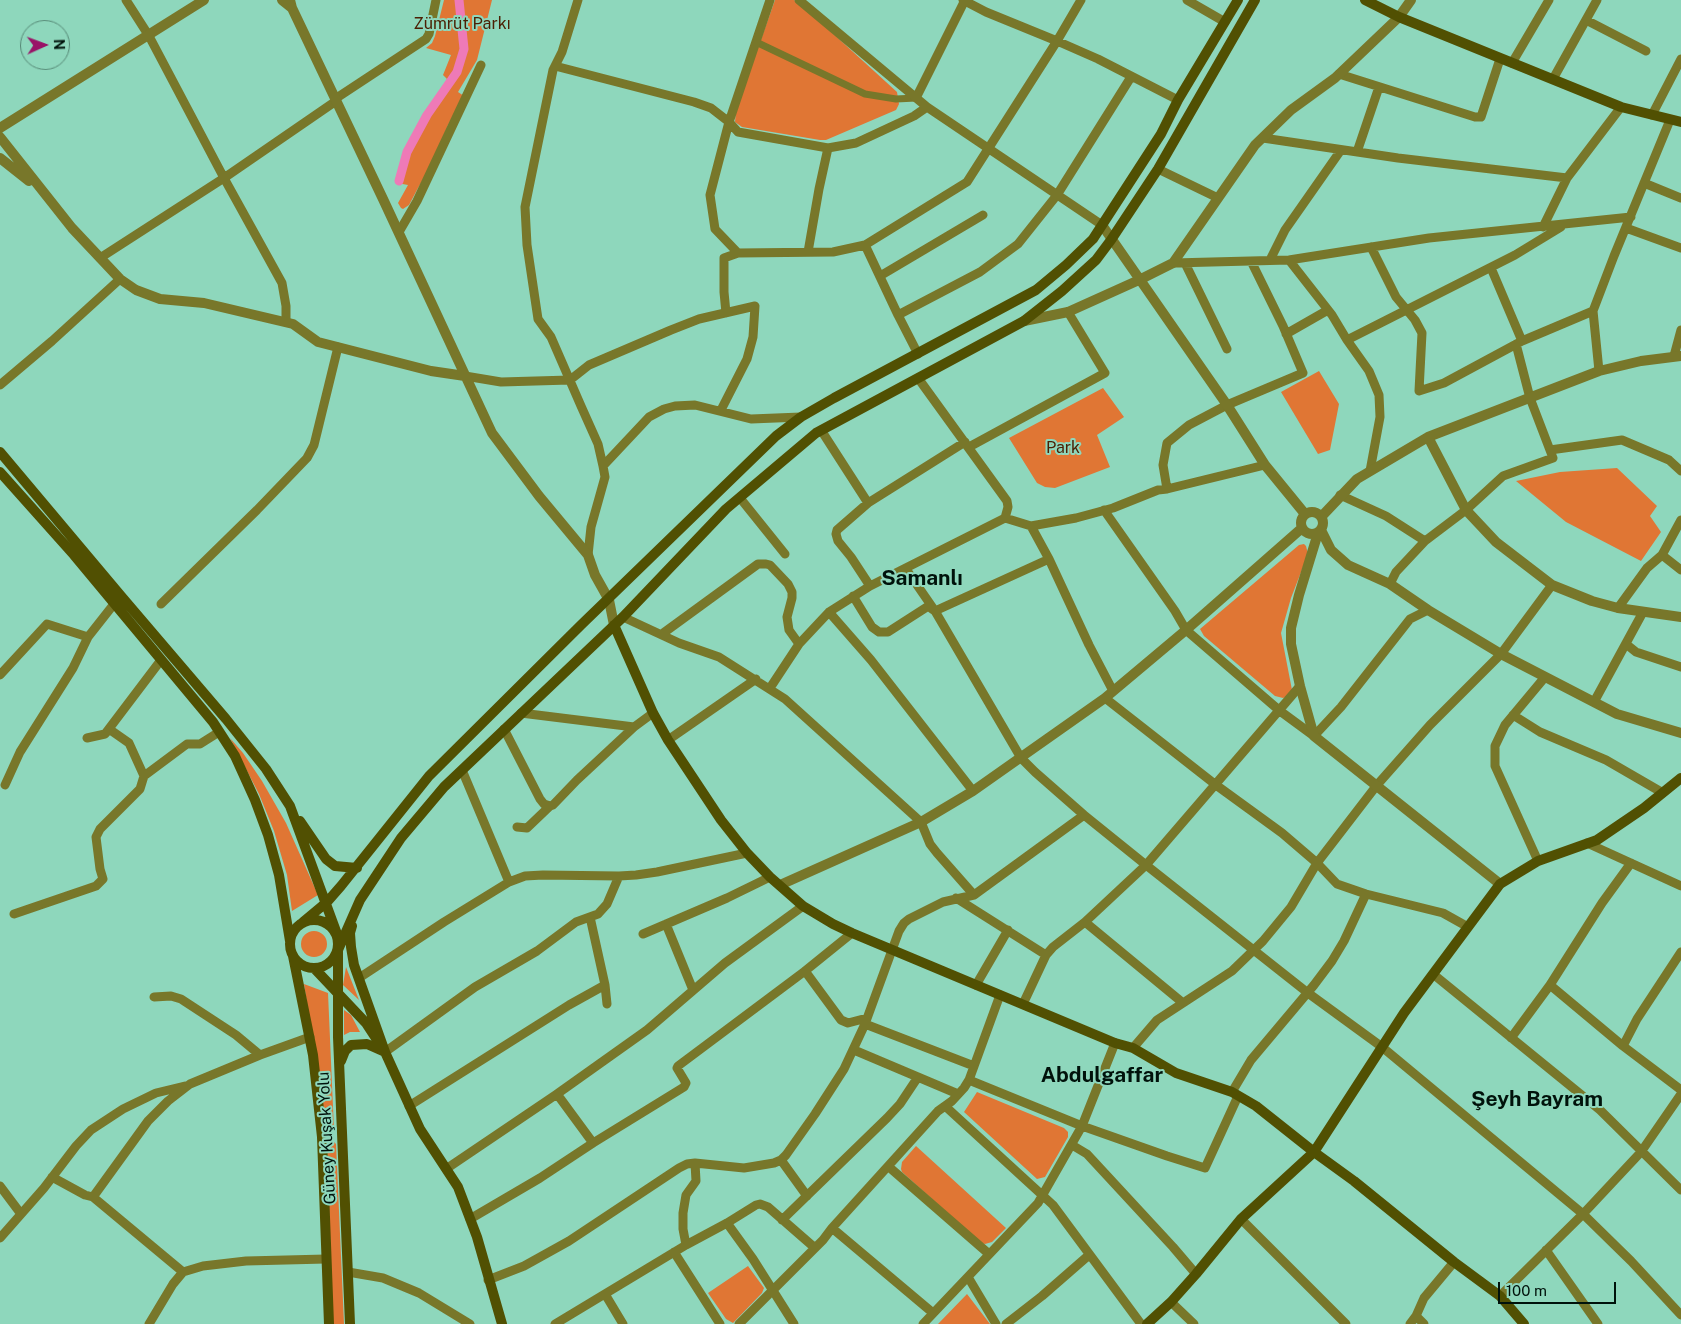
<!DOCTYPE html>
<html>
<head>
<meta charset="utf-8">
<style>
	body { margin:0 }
	#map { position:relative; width:1681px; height:1324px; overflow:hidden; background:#8ed7bc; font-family:"Public Sans",sans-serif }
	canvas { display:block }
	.north { position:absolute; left:20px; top:20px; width:50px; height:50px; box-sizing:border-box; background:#8ed7bc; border:1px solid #558875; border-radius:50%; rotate:88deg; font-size:14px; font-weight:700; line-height:20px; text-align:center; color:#00120b }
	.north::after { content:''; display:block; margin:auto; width:18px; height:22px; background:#991367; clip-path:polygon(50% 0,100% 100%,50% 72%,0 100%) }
	.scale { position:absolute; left:1498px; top:1282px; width:118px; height:22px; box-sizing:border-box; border:2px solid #00120b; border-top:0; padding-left:6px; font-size:15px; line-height:18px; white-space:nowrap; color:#00120b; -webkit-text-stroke:4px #8ed7bc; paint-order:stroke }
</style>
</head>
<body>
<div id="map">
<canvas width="1681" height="1324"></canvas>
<div class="north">N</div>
<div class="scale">100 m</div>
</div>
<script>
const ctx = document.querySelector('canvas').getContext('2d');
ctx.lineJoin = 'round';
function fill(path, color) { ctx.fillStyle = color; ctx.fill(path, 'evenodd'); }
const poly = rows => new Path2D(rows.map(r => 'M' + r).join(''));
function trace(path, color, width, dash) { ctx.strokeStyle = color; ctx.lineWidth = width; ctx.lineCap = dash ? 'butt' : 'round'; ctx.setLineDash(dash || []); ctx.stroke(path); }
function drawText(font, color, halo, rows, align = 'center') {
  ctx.font = font + ' "Public Sans",sans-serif'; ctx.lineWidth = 4; ctx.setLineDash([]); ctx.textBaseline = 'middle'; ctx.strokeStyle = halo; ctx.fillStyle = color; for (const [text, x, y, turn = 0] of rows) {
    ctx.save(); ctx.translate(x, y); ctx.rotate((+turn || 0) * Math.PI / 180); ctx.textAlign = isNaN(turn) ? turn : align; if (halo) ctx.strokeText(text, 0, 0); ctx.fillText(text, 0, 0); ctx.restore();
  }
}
const green = poly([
	[444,0,492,0,477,60,458,92,464,96,448,125,430,167,418,188,409,205,403,209,401,208,398,203,408,185,397,183,405,154,426,114,447,79,443,75,451,55,426,48,432,43,435,36],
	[775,0,794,0,806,9,897,92,899,104,896,110,826,140,820,140,742,127,735,122,736,110],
	[1319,371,1339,404,1330,450,1318,454,1281,392],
	[1103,388,1124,417,1097,435,1110,467,1055,488,1045,487,1037,483,1009,438],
	[1617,468,1657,506,1650,516,1661,532,1641,561,1566,522,1516,481,1560,472],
	[1304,544,1306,546,1308,554,1291,598,1281,633,1292,690,1290,695,1283,698,1275,696,1204,636,1200,629,1299,545],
	[230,738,243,753,262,781,286,823,318,895,292,911,287,875,274,831,259,794],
	'301 944a13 13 0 1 1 26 0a13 13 0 1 1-26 0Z',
	[346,967,359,1000,343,985],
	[304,984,328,993,334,1130,327,1130],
	[344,1010,351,1015,360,1032,350,1032,344,1035],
	[977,1092,1064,1128,1068,1132,1068,1137,1045,1177,1037,1179,964,1112],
	[334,1142,336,1144,344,1324,333,1324,327,1147],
	[916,1146,1006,1228,992,1242,985,1244,981,1243,902,1172,901,1169,902,1162],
	[748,1266,764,1288,762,1293,733,1323,726,1319,708,1293],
	[967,1294,990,1324,938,1324]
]);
const canal = poly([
	[399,181,407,152,427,115,457,72,464,49,459,0]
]);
const pedestrian = poly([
	[756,42,865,94,896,99,916,98]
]);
const minor = poly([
	[126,0,149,36,224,178,282,283,286,306,286,322],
	[578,0,562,52,553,70,525,207,527,245,538,319,551,337,581,406,598,444,603,466,605,477,591,527,588,555],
	[799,0,927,107,1102,225],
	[963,0,986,12,1057,41,1098,59,1178,100],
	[1187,0,1225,22],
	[1586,20,1646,51],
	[1512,63,1549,0],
	[555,66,694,102,711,108,729,122,738,132,828,148],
	[1339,74,1475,117,1481,117,1500,59],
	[1553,79,1597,0],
	[916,98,965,0],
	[335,99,426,39,429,34,436,0],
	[1652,115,1681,59],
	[1263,138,1398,158,1567,178],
	[1357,152,1379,87],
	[1158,169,1218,198],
	[1644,183,1681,198],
	[1543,227,1567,178,1621,107],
	[1626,228,1681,248],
	[399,232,417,201,481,65],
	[865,245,898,315],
	[1371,247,1396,297,1415,320,1422,333,1419,391,1444,383,1522,341,1593,311],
	[808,252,819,189,828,148,856,143,914,116,927,107],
	[738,253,715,229,710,195,729,122,770,0],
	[100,258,224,178,336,101],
	[1270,260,1285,230,1341,150],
	[1289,260,1332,315,1347,340,1369,371,1379,395,1380,417,1370,471],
	[1173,263,1289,260,1429,238,1631,217],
	[1185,263,1227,349],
	[1491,268,1522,341],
	[880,276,983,215],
	[726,313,724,292,724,258,738,253,833,252,865,245,967,182,1057,41,1081,0],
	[1286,334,1328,310],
	[1347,340,1515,255,1561,227],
	[918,354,898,315,980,272,1018,244,1057,195,1131,77],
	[1674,356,1681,330],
	[1599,371,1593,311,1614,256,1670,120],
	[465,376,501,382,570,380,589,365,671,330,699,319,755,306,753,337,747,359,721,410],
	[918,378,1007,501,1008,507,1005,518],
	[0,385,52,341,120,279],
	[821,430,868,503],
	[969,447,1105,373,1068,312],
	[1550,450,1622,440,1669,460,1681,471],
	[603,466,649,417,664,409,675,406,695,405,751,419,801,417],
	[1167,489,1163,465,1167,443,1189,425,1227,405,1303,373,1283,326,1251,261],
	[1340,495,1386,516,1425,541,1466,510,1503,476,1553,458,1530,398,1516,344],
	[740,498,785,554],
	[1104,510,1175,611,1186,630,1280,711,1314,736,1341,707,1410,619,1428,610],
	[1031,526,1049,559,1089,645,1113,691],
	[1662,555,1681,570],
	[906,569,935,611,1021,758,1035,772,1084,815,1146,865,1308,993,1382,1047,1583,1214,1631,1261,1681,1315],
	[1390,584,1396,572,1425,541],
	[870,586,851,557,838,541,836,534,837,530,868,503,965,442],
	[853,596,872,627,879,632,888,632,930,605],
	[161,604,257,510,307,458,314,445,338,347],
	[1618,608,1647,568,1662,555,1681,520],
	[932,609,935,611,1049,559],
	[829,612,871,660,973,791],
	[623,617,679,643,719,657,785,699,921,822,930,844,937,853,974,895],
	[662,634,758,564,766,564,770,565,788,584,792,592,792,598,787,617,789,630,799,644],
	[1626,644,1636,652,1681,667],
	[0,675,47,624,88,637],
	[770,688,799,644,829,612,870,586,1005,518,1031,526,1076,518,1113,508,1158,490,1167,489,1265,465],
	[1105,698,1216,785,1282,833,1317,863,1337,884,1366,894,1443,913,1468,927],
	[1594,702,1643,612],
	[521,713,634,727],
	[1513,715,1540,732,1606,760,1663,793],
	[109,729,129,743,144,776,187,744,200,744,219,732],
	[504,729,540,799,544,804,550,806,553,805,577,780,634,727,653,713],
	[87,738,105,734,161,660],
	[668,740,756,679],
	[462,770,509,882],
	[5,785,20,752,73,668,88,637,114,604],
	[517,827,527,828,550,806],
	[1587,843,1681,886],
	[1538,861,1495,766,1495,746,1505,725,1545,677],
	[956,898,1046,955],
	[14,914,96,886,103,879,100,869,96,837,100,829,140,789,144,776],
	[590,917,605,985,607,1004],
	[1085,922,1183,1003],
	[666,924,693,990],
	[643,934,727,898,770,877],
	[805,971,841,1020,848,1023,867,1018],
	[1433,974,1600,1110,1681,1190],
	[359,978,444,922,509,882,525,876,543,875,619,876,636,875,657,872,747,853],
	[976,985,1008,930],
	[1550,985,1623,1046,1681,1090],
	[154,997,171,996,181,999,236,1035,260,1055],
	[1023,1004,1046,955,1053,947,1085,922,1146,865,1300,686],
	[865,1024,974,1066],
	[1511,1038,1550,985,1602,903,1631,863],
	[1623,1046,1637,1019,1681,952],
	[1133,1048,1157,1020,1232,971,1263,941,1291,907,1317,863,1377,785,1430,725,1501,654,1552,585],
	[854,1050,958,1094],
	[385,1052,475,987,537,951,576,922,598,914,607,904,619,876],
	[969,1080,1082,1126,1167,1156,1205,1168,1238,1096],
	[1232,1092,1251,1060,1314,985,1332,961,1344,941,1366,894],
	[557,1094,593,1143],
	[409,1106,569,1005,605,985],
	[945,1106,1053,1205,1141,1324],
	[1072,1145,1087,1154,1173,1247,1196,1274],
	[781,1160,807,1196],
	[889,1167,989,1254],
	[446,1169,557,1094,647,1030,725,963,803,906],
	[52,1177,85,1195,93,1197,183,1272],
	[0,1186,21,1214],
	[93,1197,148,1121,168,1101,190,1084,260,1055,310,1037],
	[470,1219,540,1178,593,1143,684,1087,686,1083,677,1068,678,1066,805,971,852,933],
	[1241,1219,1346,1324],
	[782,1220,887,1118,900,1104,918,1077],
	[727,1223,753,1259,794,1324],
	[832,1228,933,1313],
	[0,1238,44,1188,76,1146,91,1130,123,1109,156,1093,185,1086],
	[686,1245,683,1229,683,1213,686,1195,696,1181,695,1163],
	[1546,1250,1598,1324],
	[674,1252,720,1324],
	[348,1272,383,1278,419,1293,470,1324],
	[968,1277,996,1324],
	[488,1280,524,1266,569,1241,679,1168,687,1164,695,1163,744,1168,774,1163,781,1160,786,1155,815,1114,844,1069,865,1024,899,931,904,923,909,919,943,902,974,895,1084,815],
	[605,1294,623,1324],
	[1500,1296,1583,1214,1641,1152,1681,1094],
	[1171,1302,1194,1324],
	[1416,1316,1424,1324],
	[149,1324,173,1284,183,1272,203,1266,246,1261,326,1259],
	[555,1324,686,1245,727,1223,756,1205,760,1204,768,1207,815,1248],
	[739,1324,823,1240,832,1228,938,1111,952,1101,964,1088,969,1080,1000,995],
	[923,1324,1038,1203,1082,1126,1115,1043],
	[1006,1324,1042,1296,1089,1255],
	[1410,1324,1416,1316,1424,1298,1454,1262]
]);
const tertiary = poly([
	[282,0,292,8,290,0],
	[292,8,383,199,492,433,539,496,588,555,595,575,609,600,614,625],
	[0,128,204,0],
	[0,137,72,228,120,279,136,290,160,299,204,303,293,324,318,342,431,371,465,376],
	[0,158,29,181],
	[1102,225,1227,405,1265,465,1305,514],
	[1024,321,1068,312,1139,280,1173,263,1255,145,1291,110,1335,78,1399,17,1411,0],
	[1428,437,1466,510,1496,542,1552,585,1592,601,1618,608,1681,617],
	'1301 523a11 11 0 1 1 22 0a11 11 0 1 1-22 0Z',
	[1322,516,1357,479,1428,437,1599,371,1641,361,1681,356],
	[1321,530,1331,550,1348,565,1390,584,1428,610,1501,654,1617,714,1681,733],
	[1318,533,1299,595,1291,628,1291,644,1300,686,1314,736,1500,884],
	[780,885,921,822,973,791,1105,698,1186,630,1302,528]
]);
const secondary = poly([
	[1365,0,1399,17,1621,107,1681,122],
	[0,452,121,596,226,719,266,769,290,806,337,934],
	[0,472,74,555,213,722,235,756,255,800,268,835,279,875,290,941],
	[614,625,653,713,668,740,721,820,747,853,770,877,803,906,833,924,852,933,1115,1043,1133,1048,1176,1073,1232,1092,1256,1106,1314,1152,1354,1181,1454,1262,1500,1296,1524,1324],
	[300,821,326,859,335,866,357,868],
	'290 944a24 24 0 1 1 48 0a24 24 0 1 1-48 0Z',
	[303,922,327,902,341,886,429,776,581,625,776,436,801,417,834,398,1036,290,1066,265,1093,239,1161,134,1178,100,1238,0],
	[293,956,313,1055,322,1137,329,1324],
	[314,968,366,1023,385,1052,354,965,351,947,350,933,352,926],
	[341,1061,345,1051,351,1045,367,1044,385,1052,420,1129,458,1187,477,1237,502,1324],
	[350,1324,338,1037,338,950,360,900,401,838,444,787,623,617,726,509,816,433,1024,321,1062,291,1096,260,1111,240,1158,169,1255,0],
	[1147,1324,1171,1302,1196,1274,1241,1219,1314,1152,1404,1013,1500,884,1538,861,1597,840,1644,808,1681,778]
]);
const parkNames = [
	["Zümrüt Parkı",462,24],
	["Park",1063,448]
];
const streetNames = [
	["Güney Kuşak Yolu",327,1138,-93]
];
const districtNames = [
	["Samanlı",922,579],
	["Abdulgaffar",1102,1076],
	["Şeyh Bayram",1537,1100]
];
fill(green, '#e07634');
trace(canal, '#ee7ab7', 9);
trace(pedestrian, '#78772a', 7);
trace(minor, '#78772a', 9);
trace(tertiary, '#78772a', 10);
trace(secondary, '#515002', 10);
drawText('16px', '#4b2004', '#8ed7bc', parkNames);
drawText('16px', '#00120b', '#8ed7bc', streetNames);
drawText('bold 21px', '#00120b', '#8ed7bc', districtNames);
</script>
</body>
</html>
